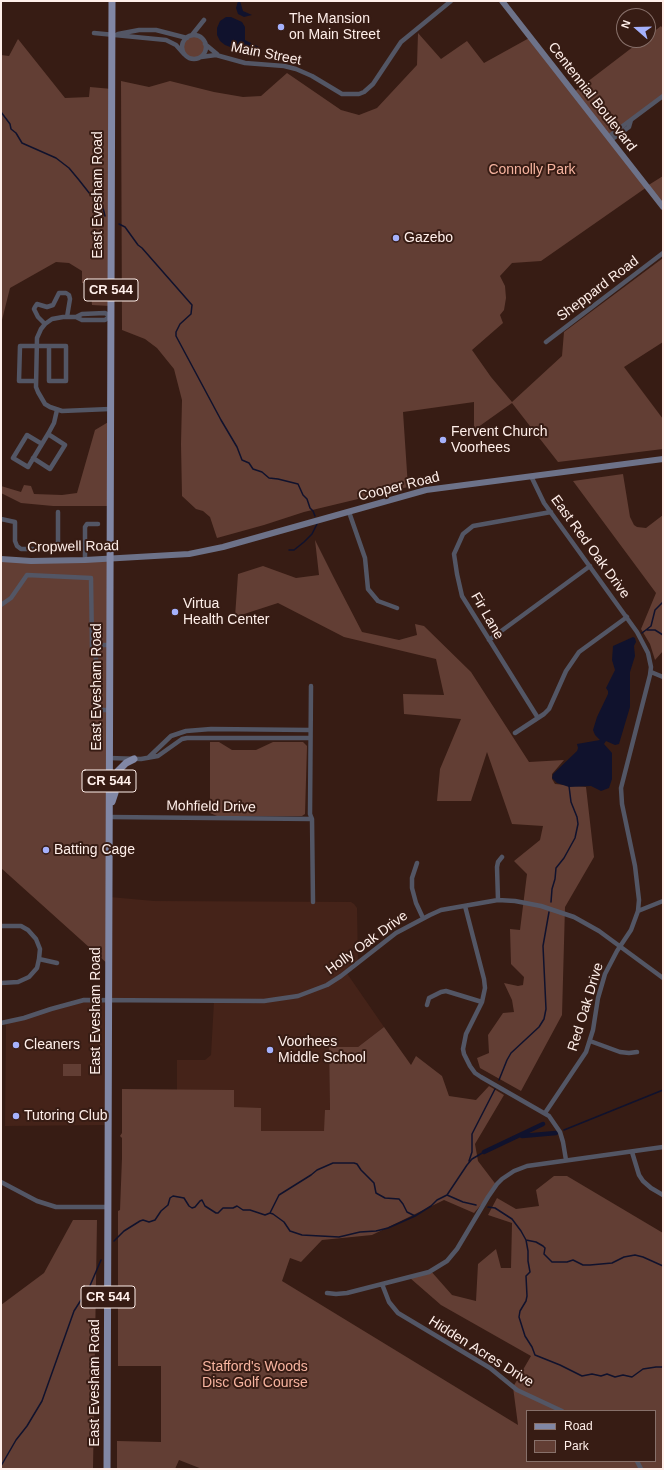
<!DOCTYPE html>
<html>
<head>
<meta charset="utf-8">
<style>
	body { margin:0 }
	#map { position:relative; width:664px; height:1470px; overflow:hidden; background:#371c14; font-family:Helvetica,sans-serif }
	canvas { display:block }
	.frame { position:absolute; inset:0; border:2px solid #ffefea; pointer-events:none }
	.legend { position:absolute; left:526px; top:1410px; width:130px; height:52px; box-sizing:border-box; background:#371c14; border:1px solid #87706a; margin:0; padding:5px 7px; list-style:none; font-size:12px; color:#ffefea }
	.legend li { display:flex; align-items:center; gap:8px; height:20px }
	.legend b { width:20px; border:1px solid #87706a }
	.north { position:absolute; left:616px; top:8px; width:40px; height:40px; box-sizing:border-box; background:#371c14; border:1px solid #87706a; border-radius:50%; rotate:290deg; font-size:11px; font-weight:700; line-height:16px; text-align:center; color:#ffefea }
	.north::after { content:''; display:block; margin:auto; width:14px; height:18px; background:#a5b1fc; clip-path:polygon(50% 0,100% 100%,50% 72%,0 100%) }
</style>
</head>
<body>
<div id="map">
<canvas width="664" height="1470"></canvas>
<div class="frame"></div>
<ul class="legend">
<li><b style="height:5px;background:#8187a5"></b>Road</li>
<li><b style="height:11px;background:#623e34"></b>Park</li>
</ul>
<div class="north">N</div>
</div>
<script>
const ctx = document.querySelector('canvas').getContext('2d');
ctx.lineJoin = 'round';
function fill(path, color) { ctx.fillStyle = color; ctx.fill(path, 'evenodd'); }
const poly = rows => new Path2D(rows.map(r => 'M' + r).join(''));
function trace(path, color, width, dash) { ctx.strokeStyle = color; ctx.lineWidth = width; ctx.lineCap = dash ? 'butt' : 'round'; ctx.setLineDash(dash || []); ctx.stroke(path); }
function drawText(font, color, halo, rows, align = 'center') {
  ctx.font = font + ' Helvetica,sans-serif'; ctx.lineWidth = 4; ctx.setLineDash([]); ctx.textBaseline = 'middle'; ctx.strokeStyle = halo; ctx.fillStyle = color; for (const [text, x, y, turn = 0] of rows) {
    ctx.save(); ctx.translate(x, y); ctx.rotate((+turn || 0) * Math.PI / 180); ctx.textAlign = isNaN(turn) ? turn : align; if (halo) ctx.strokeText(text, 0, 0); ctx.fillText(text, 0, 0); ctx.restore();
  }
}
const built = poly([
	[110,897,154,901,351,902,354,904,357,908,358,963,346,972,384,1027,358,1047,329,1047,330,1110,325,1110,325,1131,261,1131,234,1107,234,1090,177,1090,177,1060,205,1060,211,1055,214,1001,110,1000,109,1125,5,1126,6,1022,73,1002,109,1000]
]);
const green = poly([
	[661,26,663,29,663,95,608,137,647,186,663,176,663,207,647,187,541,261,512,263,500,276,505,286,506,298,504,310,500,315,503,323,472,350,491,377,512,402,562,356,564,332,663,258,663,342,624,367,663,419,663,449,558,462,512,403,474,430,474,402,403,412,408,487,304,512,264,525,217,538,210,517,203,511,196,509,182,496,181,444,182,400,174,369,157,348,145,339,122,330,121,81,149,87,170,81,214,92,243,97,261,96,287,73,341,110,359,115,377,108,417,65,418,33,441,59,467,41,484,63,531,37,574,92,642,40,648,40,648,36],
	'182 47a12 12 0 1 1 24 0a12 12 0 1 1-24 0Z',
	[18,39,65,98,89,97,90,87,112,89,110,306,92,305,90,283,82,283,82,271,69,263,56,262,10,288,1,324,1,55,9,56],
	[110,421,110,506,53,506,21,503,1,493,1,486,21,492,24,485,31,486,34,494,62,495,77,493,95,430],
	[623,474,630,517,634,525,637,527,646,528,663,515,663,651,655,660,650,644,641,629,656,593,573,481],
	[315,540,333,576,362,632,399,640,417,635,415,624,424,626,471,672,529,762,564,760,552,774,552,779,555,784,586,787,594,857,565,907,562,1015,521,1091,480,1068,477,1058,489,1053,488,1035,503,1013,514,1012,512,1000,504,983,518,986,523,985,524,977,511,964,510,929,520,930,527,874,514,861,540,840,543,826,512,824,487,752,471,801,437,801,440,769,461,719,404,714,403,694,444,695,436,659,344,637,278,603,235,617,238,574,263,566,296,578,319,575],
	[1,559,110,559,110,966,1,868],
	[210,742,219,742,232,750,256,750,273,742,303,742,307,746,305,814,302,816,217,816,210,813],
	[384,1027,411,1065,416,1056,442,1076,449,1096,476,1100,489,1086,504,1095,475,1144,478,1161,497,1186,474,1213,444,1200,372,1235,322,1240,301,1262,290,1258,282,1281,518,1425,513,1387,531,1356,441,1305,410,1278,430,1270,452,1295,476,1301,478,1264,496,1249,501,1268,511,1268,512,1223,488,1215,497,1198,516,1209,539,1206,536,1190,554,1176,567,1176,663,1233,663,1469,202,1469,179,1460,175,1469,117,1469,117,1441,161,1442,161,1366,118,1366,118,1211,120,1210,122,1158,122,1138,120,1136,122,1133,122,1089,234,1090,234,1107,261,1108,261,1131,324,1131,325,1110,330,1110,329,1047,358,1047],
	[527,1411,655,1411,655,1461,527,1461],
	[63,1064,81,1064,81,1076,63,1076],
	[73,1220,97,1220,93,1469,1,1469,1,1305,44,1273]
]);
const water = poly([
	[238,1,240,1,243,11,252,15,244,17,238,14,236,8],
	[226,17,231,17,242,22,245,27,245,40,261,48,262,52,260,55,256,57,225,45,220,41,217,35,217,28,220,21],
	[633,637,635,638,636,642,634,646,635,656,630,672,630,707,619,744,615,745,606,741,604,744,612,753,612,779,609,788,601,791,591,786,569,787,557,783,552,778,553,774,577,751,578,748,577,744,600,740,595,735,593,730,597,717,608,694,608,691,606,688,615,670,612,660,613,646]
]);
const stream = poly([
	[1,112,10,124,11,129,16,133,22,143,56,158,69,168,79,180,90,194,97,199,99,204,103,208,105,216],
	[119,224,125,227,138,245,142,248,192,305,191,314,180,324,176,332,176,336,221,420,237,447,242,460,249,463,253,469,262,472,269,478,278,479,298,484,303,495,307,499,310,508,313,511,315,516],
	[289,550,294,550,304,542,312,534,317,524],
	[647,630,655,630,663,635],
	[642,633,651,626,655,610,663,602],
	[551,902,552,889,555,879,556,868,564,858,575,838,578,824,577,817,571,802,569,786],
	[499,1080,507,1060,511,1053,539,1027,544,1019,546,1009,543,946,549,912],
	[564,1130,663,1090],
	[469,1161,472,1152,472,1134,495,1089],
	[447,1195,463,1202,476,1205],
	[488,1207,495,1208,512,1219,521,1231,526,1240,528,1251,528,1261,530,1272,526,1276,527,1296,526,1301,520,1311,519,1317,525,1336,532,1347,535,1355,560,1365,582,1376,592,1374,601,1376,607,1374,615,1377,623,1375,632,1377,643,1369,656,1367,663,1367],
	[270,1213,279,1195,311,1175,317,1170,333,1163,354,1163,357,1164,361,1170,374,1183,376,1193,385,1198,399,1199,403,1204,407,1212,415,1216],
	[526,1240,536,1242,543,1246,545,1248,544,1254,552,1262,567,1262,573,1260,583,1265,590,1265,612,1263,624,1257,635,1255,643,1257,663,1266],
	[114,1241,124,1231,140,1221,143,1220,149,1222,155,1220,161,1211,168,1205,170,1198,173,1196,184,1198,189,1206,192,1208,195,1207,200,1201,202,1200,205,1206,216,1213,218,1213,223,1208,233,1208,237,1206,243,1210,250,1210,265,1215,270,1213,273,1214,284,1222,290,1231,302,1235,339,1237,360,1232,376,1231,388,1228,415,1216,431,1206,437,1200,447,1195,467,1165,472,1159,484,1152],
	[1,1466,16,1440,27,1426,42,1401,74,1311,81,1300,86,1295,101,1260]
]);
const canal = poly([
	[522,1136,556,1133],
	[484,1152,543,1124]
]);
const street = poly([
	[94,33,166,40,176,45,184,54],
	[118,34,139,30,156,30,187,38],
	[192,35,204,20],
	'182 47a12 12 0 1 1 24 0a12 12 0 1 1-24 0Z',
	[205,44,217,54],
	[201,57,216,55,245,63,284,66,296,69,312,76,342,94,359,94,364,92,373,84,401,42,451,1],
	[608,137,663,96],
	[611,140,629,127,631,120],
	[76,317,82,320,105,320,110,316,105,313,82,314,76,317,63,317,52,319,45,324,41,329,37,338,36,387,38,392,45,404,50,407,62,411,110,409],
	[45,324,38,317,34,309,35,307,37,304,47,307,53,305,59,293,66,293,69,295,70,299,67,317],
	[546,342,663,253],
	[36,381,19,381,20,346,66,346,66,381,49,381,49,346],
	[42,444,27,435,13,458,28,467,48,434,54,423,57,410],
	[33,458,50,469,65,445,48,434],
	[531,476,544,503,637,632,648,653,651,667,650,675,621,788,622,804,635,866,639,900,638,911,631,930,617,951,605,974,598,998,593,1030,586,1052,545,1113],
	[349,512,365,558,368,589,378,601,397,608],
	[1,519,15,522,15,541,17,546,21,549,54,549,58,542,58,512],
	[85,560,85,527,87,524,98,524],
	[1,605,11,598,27,575,91,578,92,647,96,658,96,706,103,710,110,710],
	[489,640,590,566],
	[92,645,110,645],
	[651,672,663,677],
	[311,686,310,814,312,819,313,902],
	[538,718,462,596,457,574,454,554,463,534,473,526,551,512],
	[515,733,544,714,549,709,566,671,579,652,627,617],
	[149,757,171,736,186,731,211,729,310,730],
	[109,758,141,759,158,756,182,739,187,738,310,738],
	[109,817,312,819],
	[417,863,412,878,412,888,416,903,423,918],
	[498,900,497,867,498,862,502,857],
	[465,906,484,979,485,988,482,1002,466,1034,463,1049,464,1054,470,1066,475,1073,481,1077,549,1116,560,1132,563,1142,566,1160],
	[638,911,663,901],
	[1,926,21,926,28,930,36,939,40,949,39,959,37,968,29,977,18,982,1,983],
	[39,959,57,963],
	[427,1005,429,998,441,992,446,991,482,1002],
	[1,1023,24,1018,51,1009,84,1000,264,1001,298,996,327,985,341,976,396,933,430,915,441,910,498,900,515,901,541,906,574,917,599,931,663,978],
	[590,1041,620,1052,629,1053,637,1052],
	[632,1152,639,1175,643,1181,651,1188,663,1195],
	[1,1182,37,1201,56,1207,108,1207],
	[382,1284,389,1302,398,1313,490,1368,517,1390,562,1411],
	[327,1293,336,1294,347,1293,429,1272,447,1261,457,1249,488,1197,497,1184,502,1179,514,1171,527,1166,663,1147],
	[637,1461,641,1469]
]);
const secondary = poly([
	[502,1,663,207],
	[1,559,31,561,85,560,189,554,223,547,426,490,663,459]
]);
const primary = poly([
	[112,802,115,793,116,775,118,771,126,763,134,759],
	[107,1469,112,1]
]);
const markers = [
	[281,27,4,"#a5b1fc"],
	[396,238,4,"#a5b1fc"],
	[443,440,4,"#a5b1fc"],
	[175,612,4,"#a5b1fc"],
	[46,850,4,"#a5b1fc"],
	[16,1045,4,"#a5b1fc"],
	[270,1050,4,"#a5b1fc"],
	[16,1116,4,"#a5b1fc"]
];
const shields = [
	[111,290,54],
	[109,781,54],
	[108,1297,54]
];
const shieldNames = [
	["CR 544",111,290],
	["CR 544",109,781],
	["CR 544",108,1297]
];
const poiNames = [
	["The Mansion",289,19],
	["on Main Street",289,35],
	["Gazebo",404,238],
	["Fervent Church",451,432],
	["Voorhees",451,448],
	["Virtua",183,604],
	["Health Center",183,620],
	["Batting Cage",54,850],
	["Voorhees",278,1042],
	["Middle School",278,1058],
	["Cleaners",24,1045],
	["Tutoring Club",24,1116]
];
const streetNames = [
	["Main Street",266,54,11],
	["Centennial Boulevard",592,97,52],
	["East Evesham Road",98,195,-90],
	["Sheppard Road",598,289,-37],
	["Cooper Road",399,487,-14],
	["Cropwell Road",73,547,-1],
	["East Red Oak Drive",590,547,54],
	["Fir Lane",487,616,60],
	["East Evesham Road",97,687,-90],
	["Mohfield Drive",211,807,1],
	["Holly Oak Drive",367,943,-36],
	["Red Oak Drive",586,1007,-73],
	["East Evesham Road",96,1011,-90],
	["Hidden Acres Drive",481,1352,32],
	["East Evesham Road",95,1383,-90]
];
const parkNames = [
	["Connolly Park",532,170],
	["Stafford's Woods",255,1367],
	["Disc Golf Course",255,1383]
];
fill(built, '#452319');
fill(green, '#623e34');
fill(water, '#10122d');
trace(stream, '#10122d', 1.5);
trace(canal, '#10122d', 4.5);
trace(street, '#535665', 4.5);
trace(secondary, '#6d7289', 6);
trace(primary, '#8187a5', 7);
for (const [x, y, r, color] of markers) { const dot = new Path2D(); dot.arc(x, y, r, 0, 2 * Math.PI); ctx.fillStyle = color; ctx.fill(dot); trace(dot, '#371c14', 1.5); }
for (const [x, y, w] of shields) { const box = new Path2D(); box.roundRect(x - w / 2, y - 11, w, 22, 3); ctx.fillStyle = '#371c14'; ctx.fill(box); trace(box, '#ffefea', 1); }
drawText('bold 13px', '#ffefea', null, shieldNames);
drawText('14px', '#ffefea', '#371c14', poiNames, 'left');
drawText('14px', '#ffefea', '#371c14', streetNames);
drawText('14px', '#f7b4a0', '#371c14', parkNames);
</script>
</body>
</html>
